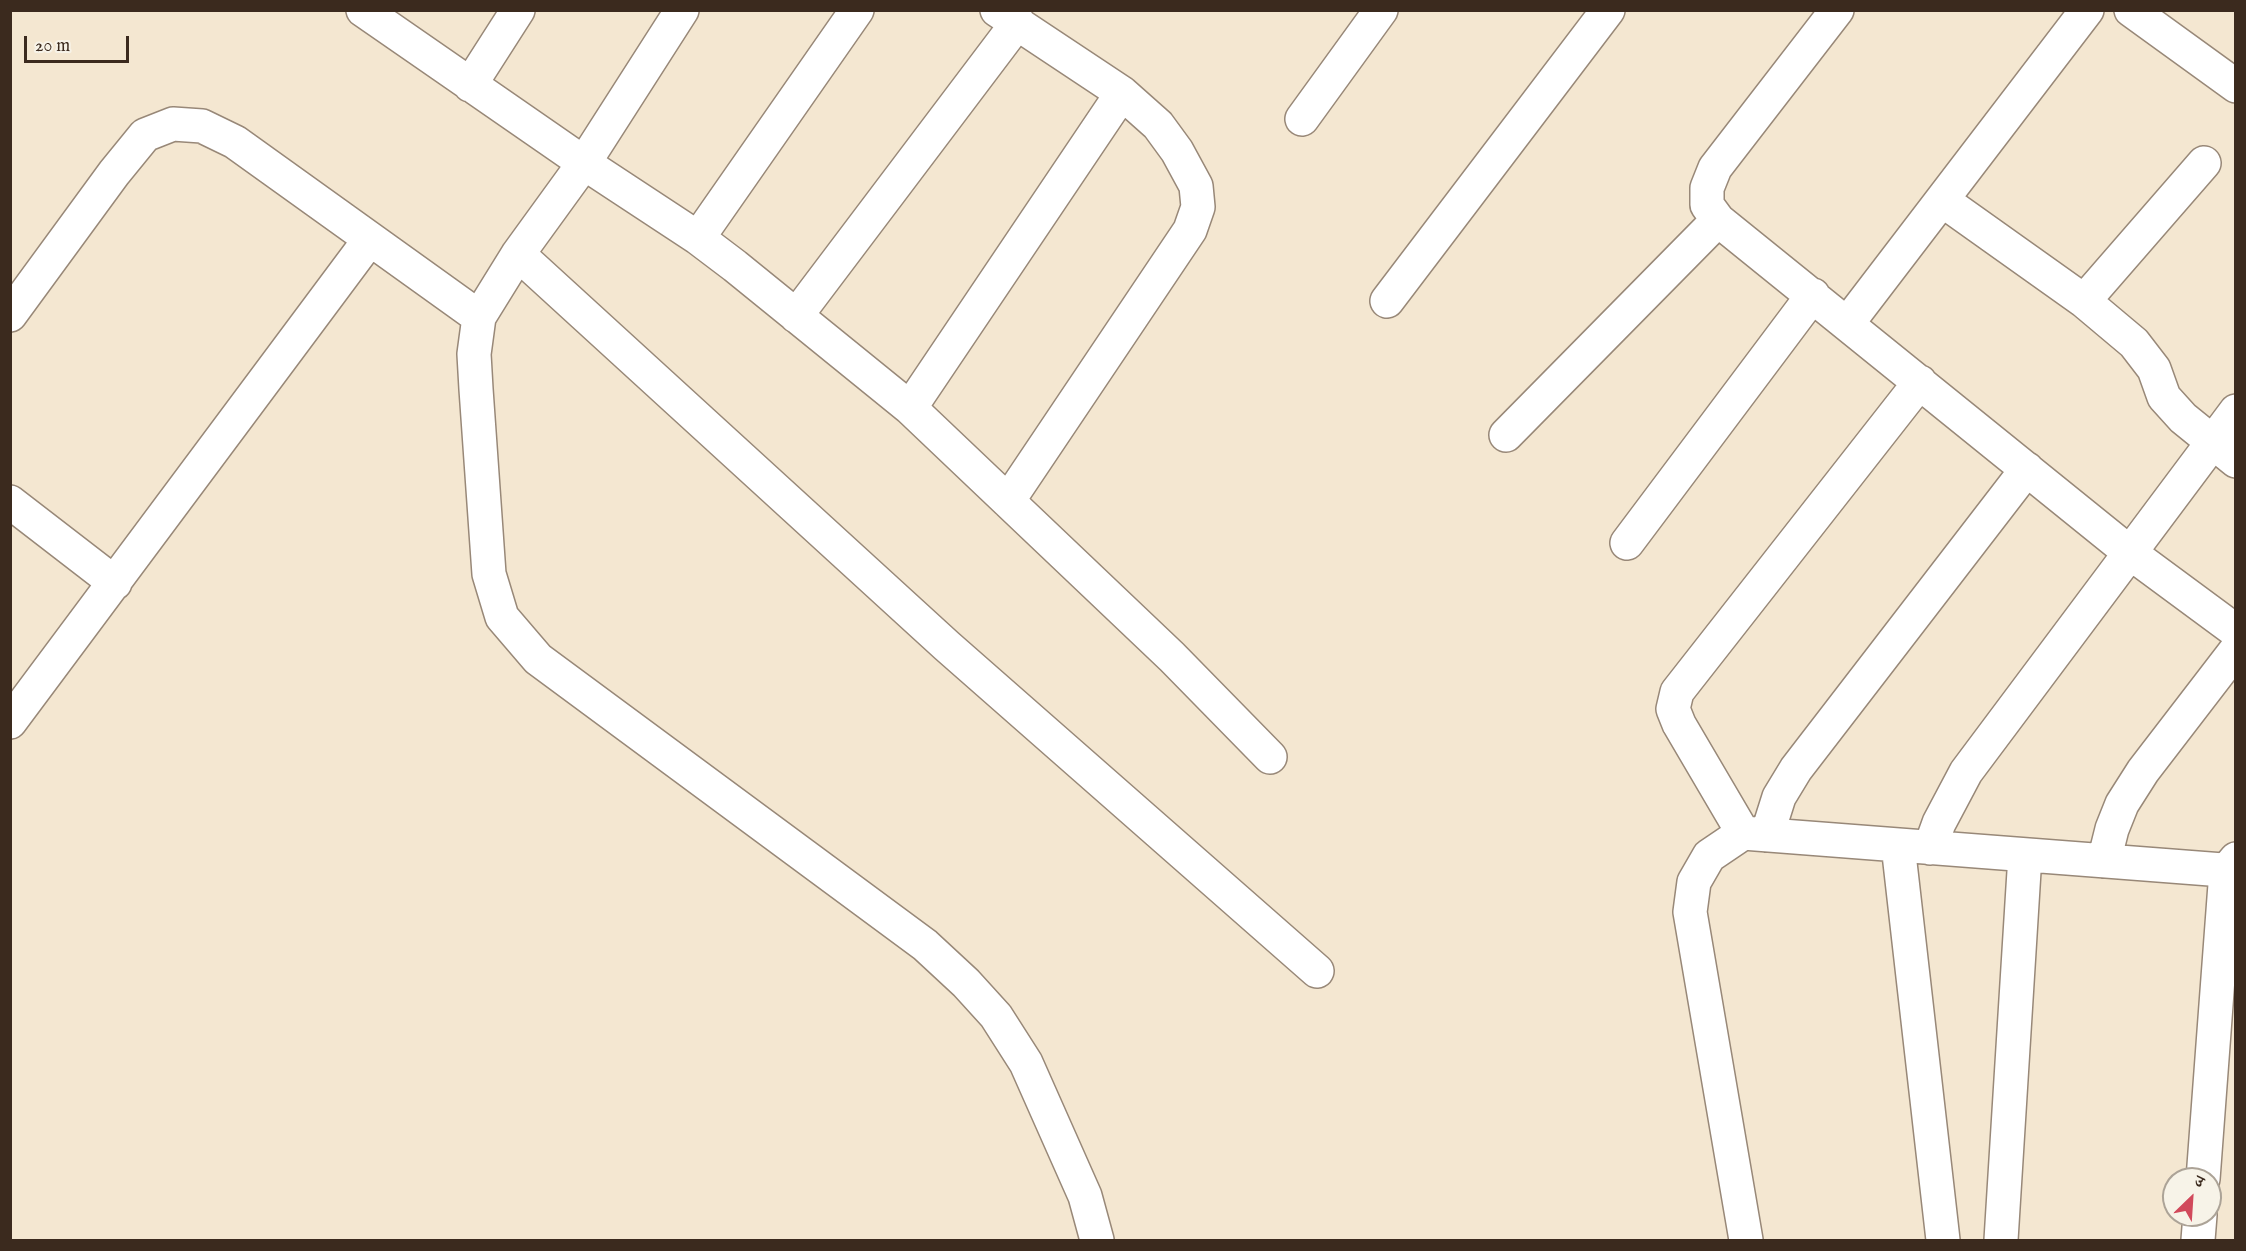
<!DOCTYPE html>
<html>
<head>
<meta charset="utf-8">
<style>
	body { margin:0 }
	#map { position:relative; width:2246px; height:1251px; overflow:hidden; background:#f4e7d1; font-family:"IM FELL English","Noto Serif Devanagari",serif }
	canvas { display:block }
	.frame { position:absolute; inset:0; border:12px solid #3b2a1e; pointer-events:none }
	.north { position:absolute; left:2162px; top:1167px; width:60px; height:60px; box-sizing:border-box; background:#f7f3e8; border:2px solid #aca397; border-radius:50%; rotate:25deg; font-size:16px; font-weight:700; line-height:24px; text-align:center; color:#3b2a1e }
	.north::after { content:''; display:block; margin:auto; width:21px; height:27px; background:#d1495b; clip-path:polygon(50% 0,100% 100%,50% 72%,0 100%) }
	.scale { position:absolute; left:24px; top:36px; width:105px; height:27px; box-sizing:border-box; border:3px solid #3b2a1e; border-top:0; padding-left:8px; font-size:18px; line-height:21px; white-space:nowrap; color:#3b2a1e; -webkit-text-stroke:4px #f7f3e8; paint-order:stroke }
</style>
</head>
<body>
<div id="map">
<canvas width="2246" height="1251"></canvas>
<div class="frame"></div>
<div class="north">उ</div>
<div class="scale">20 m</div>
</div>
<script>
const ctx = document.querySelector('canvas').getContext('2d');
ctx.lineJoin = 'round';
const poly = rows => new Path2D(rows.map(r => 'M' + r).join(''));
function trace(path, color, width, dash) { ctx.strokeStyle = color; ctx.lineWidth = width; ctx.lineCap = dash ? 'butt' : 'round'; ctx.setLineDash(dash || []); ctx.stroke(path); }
const minor = poly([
	[363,10,584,163,698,238,735,266,910,408,1172,657,1270,757],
	[682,10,584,163,518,254,479,317,474,354,476,389,489,574,502,617,538,659,925,945,966,983,996,1016,1026,1063,1085,1196,1097,1240],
	[997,10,1122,93,1158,125,1177,151,1196,186,1198,207,1190,230,1008,501],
	[1837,10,1715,168,1707,188,1707,205,1718,220,2129,552,2236,631],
	[2131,10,2236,86],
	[470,85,518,10],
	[1302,119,1381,10],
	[1942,200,2084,301,2134,343,2154,369,2164,397,2183,418,2236,461],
	[698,238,857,10],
	[518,254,947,646,1317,971],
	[1387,301,1608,10],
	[2084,301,2204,163],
	[10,315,114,173,145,135,173,124,202,126,235,142,479,317],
	[796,316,1018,22],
	[1847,324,2087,10],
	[910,408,1122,93],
	[1506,435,1718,220],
	[10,502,115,583],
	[1627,543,1813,295],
	[10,722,370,239],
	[1743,833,1679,724,1673,709,1677,692,1920,382],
	[1767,835,1779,797,1796,769,2027,469],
	[1898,845,1943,1240],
	[1930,848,1939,823,1966,772,2236,411],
	[2104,861,2112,829,2122,804,2143,771,2236,650],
	[2203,1179,2226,871,2236,859],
	[1746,1240,1690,912,1694,882,1709,856,1743,833,2236,871],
	[2001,1240,2025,855],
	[2198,1240,2200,1215]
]);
trace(minor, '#988878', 36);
trace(minor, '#fff', 33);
</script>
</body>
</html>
